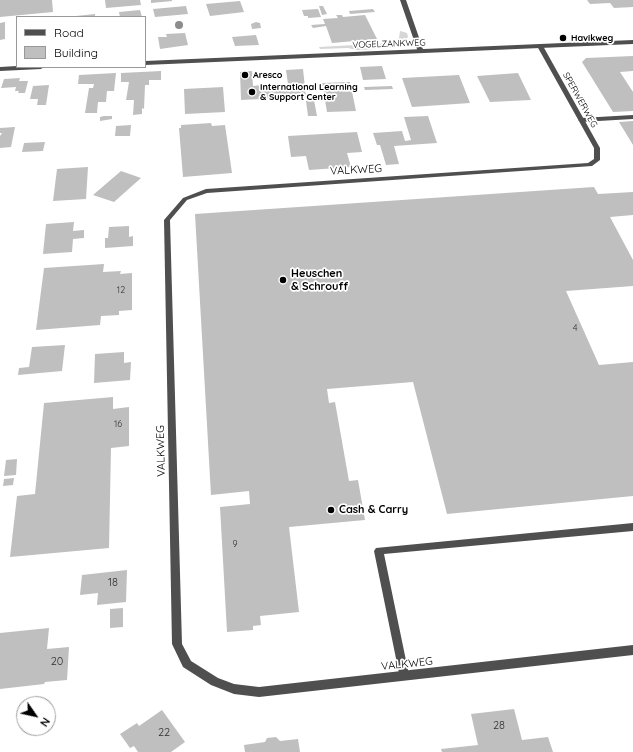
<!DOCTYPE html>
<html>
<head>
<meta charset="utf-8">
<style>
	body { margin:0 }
	#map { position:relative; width:633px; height:752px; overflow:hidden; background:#fff; font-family:Quicksand,sans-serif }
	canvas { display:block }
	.legend { position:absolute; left:16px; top:16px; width:130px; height:52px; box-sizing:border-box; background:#fff; border:1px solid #999; margin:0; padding:5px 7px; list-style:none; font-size:12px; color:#000 }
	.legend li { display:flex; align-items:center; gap:8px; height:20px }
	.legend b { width:20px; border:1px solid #999 }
	.north { position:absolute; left:16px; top:696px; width:40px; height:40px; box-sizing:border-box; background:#fff; border:1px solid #999; border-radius:50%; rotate:124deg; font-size:11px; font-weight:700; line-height:16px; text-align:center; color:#000 }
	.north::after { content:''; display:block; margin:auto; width:14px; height:18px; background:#000; clip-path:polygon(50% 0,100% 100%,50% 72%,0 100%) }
</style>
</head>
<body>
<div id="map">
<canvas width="633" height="752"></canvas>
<ul class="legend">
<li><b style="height:5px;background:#4f4f4f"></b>Road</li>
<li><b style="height:11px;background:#bfbfbf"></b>Building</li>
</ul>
<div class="north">N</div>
</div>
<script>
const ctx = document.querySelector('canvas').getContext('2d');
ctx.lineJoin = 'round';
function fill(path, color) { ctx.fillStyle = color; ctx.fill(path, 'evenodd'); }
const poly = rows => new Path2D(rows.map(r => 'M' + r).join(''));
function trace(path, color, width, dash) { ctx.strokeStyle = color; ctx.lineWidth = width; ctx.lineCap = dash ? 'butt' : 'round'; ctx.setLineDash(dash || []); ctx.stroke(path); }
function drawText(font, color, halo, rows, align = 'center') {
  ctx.font = font + ' Quicksand,sans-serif'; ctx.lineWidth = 3.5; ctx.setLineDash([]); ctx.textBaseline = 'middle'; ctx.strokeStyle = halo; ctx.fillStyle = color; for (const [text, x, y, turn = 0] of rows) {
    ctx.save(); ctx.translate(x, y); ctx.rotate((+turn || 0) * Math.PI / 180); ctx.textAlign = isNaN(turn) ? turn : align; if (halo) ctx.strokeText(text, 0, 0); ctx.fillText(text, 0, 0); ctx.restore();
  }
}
const green = poly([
	[400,31,407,33,408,37,403,43,394,47,379,49,378,46,376,46,376,49,357,50,348,48,320,49,319,47,391,43,399,38]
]);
const building = poly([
	[0,0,52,0,53,12,0,17],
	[105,0,140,0,141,5,106,8],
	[151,0,172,0,172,1,151,3],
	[587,0,633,0,633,7,614,8,610,3,590,4],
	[240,1,244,12,210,16,206,4],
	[186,6,188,14,155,17,153,9],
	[319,6,323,6,327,14,322,15],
	[318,9,321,17,308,18,308,16,304,16,302,10],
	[373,9,375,12,350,14,349,11],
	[140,10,142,17,120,17,119,12],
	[95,14,95,17,76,17,76,16],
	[336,15,342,15,343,17,365,15,377,39,332,43,326,26,313,28,311,25,325,24,323,19,338,18],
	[5,22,5,39,0,40,0,23],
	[256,22,260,23,261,28,252,29,251,24],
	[185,33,188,45,160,49,158,37,167,37,166,34],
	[256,35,259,45,235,46,232,37],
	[633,56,633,71,620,72,633,92,633,111,613,112,582,62,586,58],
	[382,66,386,79,363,80,360,67],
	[303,69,306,97,241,100,240,72,252,71,253,86,262,85,288,84,286,70],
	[161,71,161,80,149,80,149,85,145,85,144,109,142,108,142,114,133,115,134,100,126,100,129,82,121,82,121,73],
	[116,73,114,91,107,91,106,102,98,102,97,113,85,113,89,88,93,88,94,84,78,84,79,75],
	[518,73,531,100,490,102,477,76],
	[459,75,470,103,412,107,402,78],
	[20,78,19,81,28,81,25,93,18,93,19,91,15,91,16,87,1,88,4,79],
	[350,82,356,111,327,112,322,83],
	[49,85,46,105,37,105,38,99,30,99,33,86],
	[392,86,393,89,365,90,364,87],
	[223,87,225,112,185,114,184,89],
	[314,100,317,116,308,116,306,101],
	[104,116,112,116,112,119,100,121,100,117],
	[428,116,437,143,394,146,399,164,386,165,380,145,377,145,373,133,402,131,405,141,411,140,404,117],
	[633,121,633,145,619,122],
	[211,123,212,126,225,125,232,173,183,177,179,128,181,128,181,125],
	[131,125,130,136,115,136,116,126],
	[15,127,11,147,0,148,0,136,2,133,0,133,0,128],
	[357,132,362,152,347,153,351,167,309,170,306,156,291,157,288,136],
	[45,142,43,151,22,152,24,143],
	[88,167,86,199,53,201,57,169],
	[121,171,141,178,114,202,93,195],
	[594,187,598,194,633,192,633,215,610,217,633,260,633,286,566,291,599,365,633,362,633,496,447,514,413,382,327,389,329,403,335,402,349,481,358,480,365,520,289,527,299,612,260,616,261,625,253,626,253,630,227,632,220,507,250,504,249,491,211,495,195,214],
	[74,222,73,231,84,230,84,238,73,239,72,252,43,254,46,224],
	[129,226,129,237,133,236,133,246,105,248,105,238,108,238,109,227],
	[104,264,103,272,121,271,120,274,132,273,132,310,119,311,119,315,101,316,100,325,36,330,44,268],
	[65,345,62,371,18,375,19,368,29,367,32,347],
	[124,352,124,363,131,362,130,380,94,383,95,354],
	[113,397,113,409,129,407,129,446,111,448,109,548,10,557,17,496,35,494,44,403],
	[17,459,16,475,4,476,6,460],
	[14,478,13,485,3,486,4,479],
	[127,570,126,602,97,605,98,593,80,595,82,575],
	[123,608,123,627,110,628,110,609],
	[49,628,47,649,69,647,67,680,45,682,44,684,0,689,0,633],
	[514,709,522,740,548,737,553,752,442,752,441,749,478,745,471,714],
	[162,710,185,742,171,752,138,752,134,746,130,748,120,734,137,723,139,726],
	[276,737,280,741,298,739,300,752,245,752,244,745,265,742,267,738]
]);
const service = poly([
	[633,115,633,119,581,122,578,120,581,118,633,115],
	[633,523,633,531,384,554,409,675,408,678,404,680,400,678,374,551,376,548,633,523]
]);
const minor = poly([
	[400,0,406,0,424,52,423,53,418,52,400,0],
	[538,45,543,46,600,148,600,160,592,166,207,193,187,200,170,220,182,644,191,661,218,678,234,684,259,687,633,645,633,655,259,697,234,694,211,685,183,667,172,644,164,220,183,198,206,189,588,163,594,159,594,148,537,46,538,45]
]);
const tertiary = poly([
	[633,40,633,44,145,65,145,61,633,40],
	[17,66,17,67,44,67,41,69,0,71,0,67,17,66]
]);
const trees = [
	[179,25]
];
const markers = [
	[563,38,4,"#000"],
	[245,75,4,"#000"],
	[252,92,4,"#000"],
	[283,280,4,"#000"],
	[331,510,4,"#000"]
];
const farPoinames = [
	["Havikweg",571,38],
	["Aresco",253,75],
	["International Learning",260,87],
	["& Support Center",260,97]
];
const farStreetnames = [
	["VOGELZANKWEG",389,44,-2],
	["SPERWERWEG",580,100,61]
];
const numberNames = [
	["12",121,290],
	["4",575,328],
	["16",118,424],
	["9",235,544]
];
const streetNames = [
	["VALKWEG",356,170,-3],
	["VALKWEG",161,451,-91],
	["VALKWEG",407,664,-6]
];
const poiNames = [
	["Heuschen",291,274],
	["& Schrouff",291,287],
	["Cash & Carry",339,510]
];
const nearNumbernames = [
	["18",113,583],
	["20",57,662],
	["28",499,726],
	["22",164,733]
];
fill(green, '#d6d6d6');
fill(building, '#bfbfbf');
fill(service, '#4f4f4f');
fill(minor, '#4f4f4f');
fill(tertiary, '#4f4f4f');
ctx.fillStyle = '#8c8c8c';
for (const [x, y] of trees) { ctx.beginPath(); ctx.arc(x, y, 4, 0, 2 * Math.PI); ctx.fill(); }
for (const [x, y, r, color] of markers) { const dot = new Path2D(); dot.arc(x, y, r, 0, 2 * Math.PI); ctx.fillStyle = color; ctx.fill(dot); trace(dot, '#fff', 1.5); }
drawText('bold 9px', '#000', '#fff', farPoinames, 'left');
drawText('9px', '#000', '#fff', farStreetnames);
drawText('9px', '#303030', null, numberNames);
drawText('11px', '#000', '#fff', streetNames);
drawText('bold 11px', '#000', '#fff', poiNames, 'left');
drawText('11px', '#303030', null, nearNumbernames);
</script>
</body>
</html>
